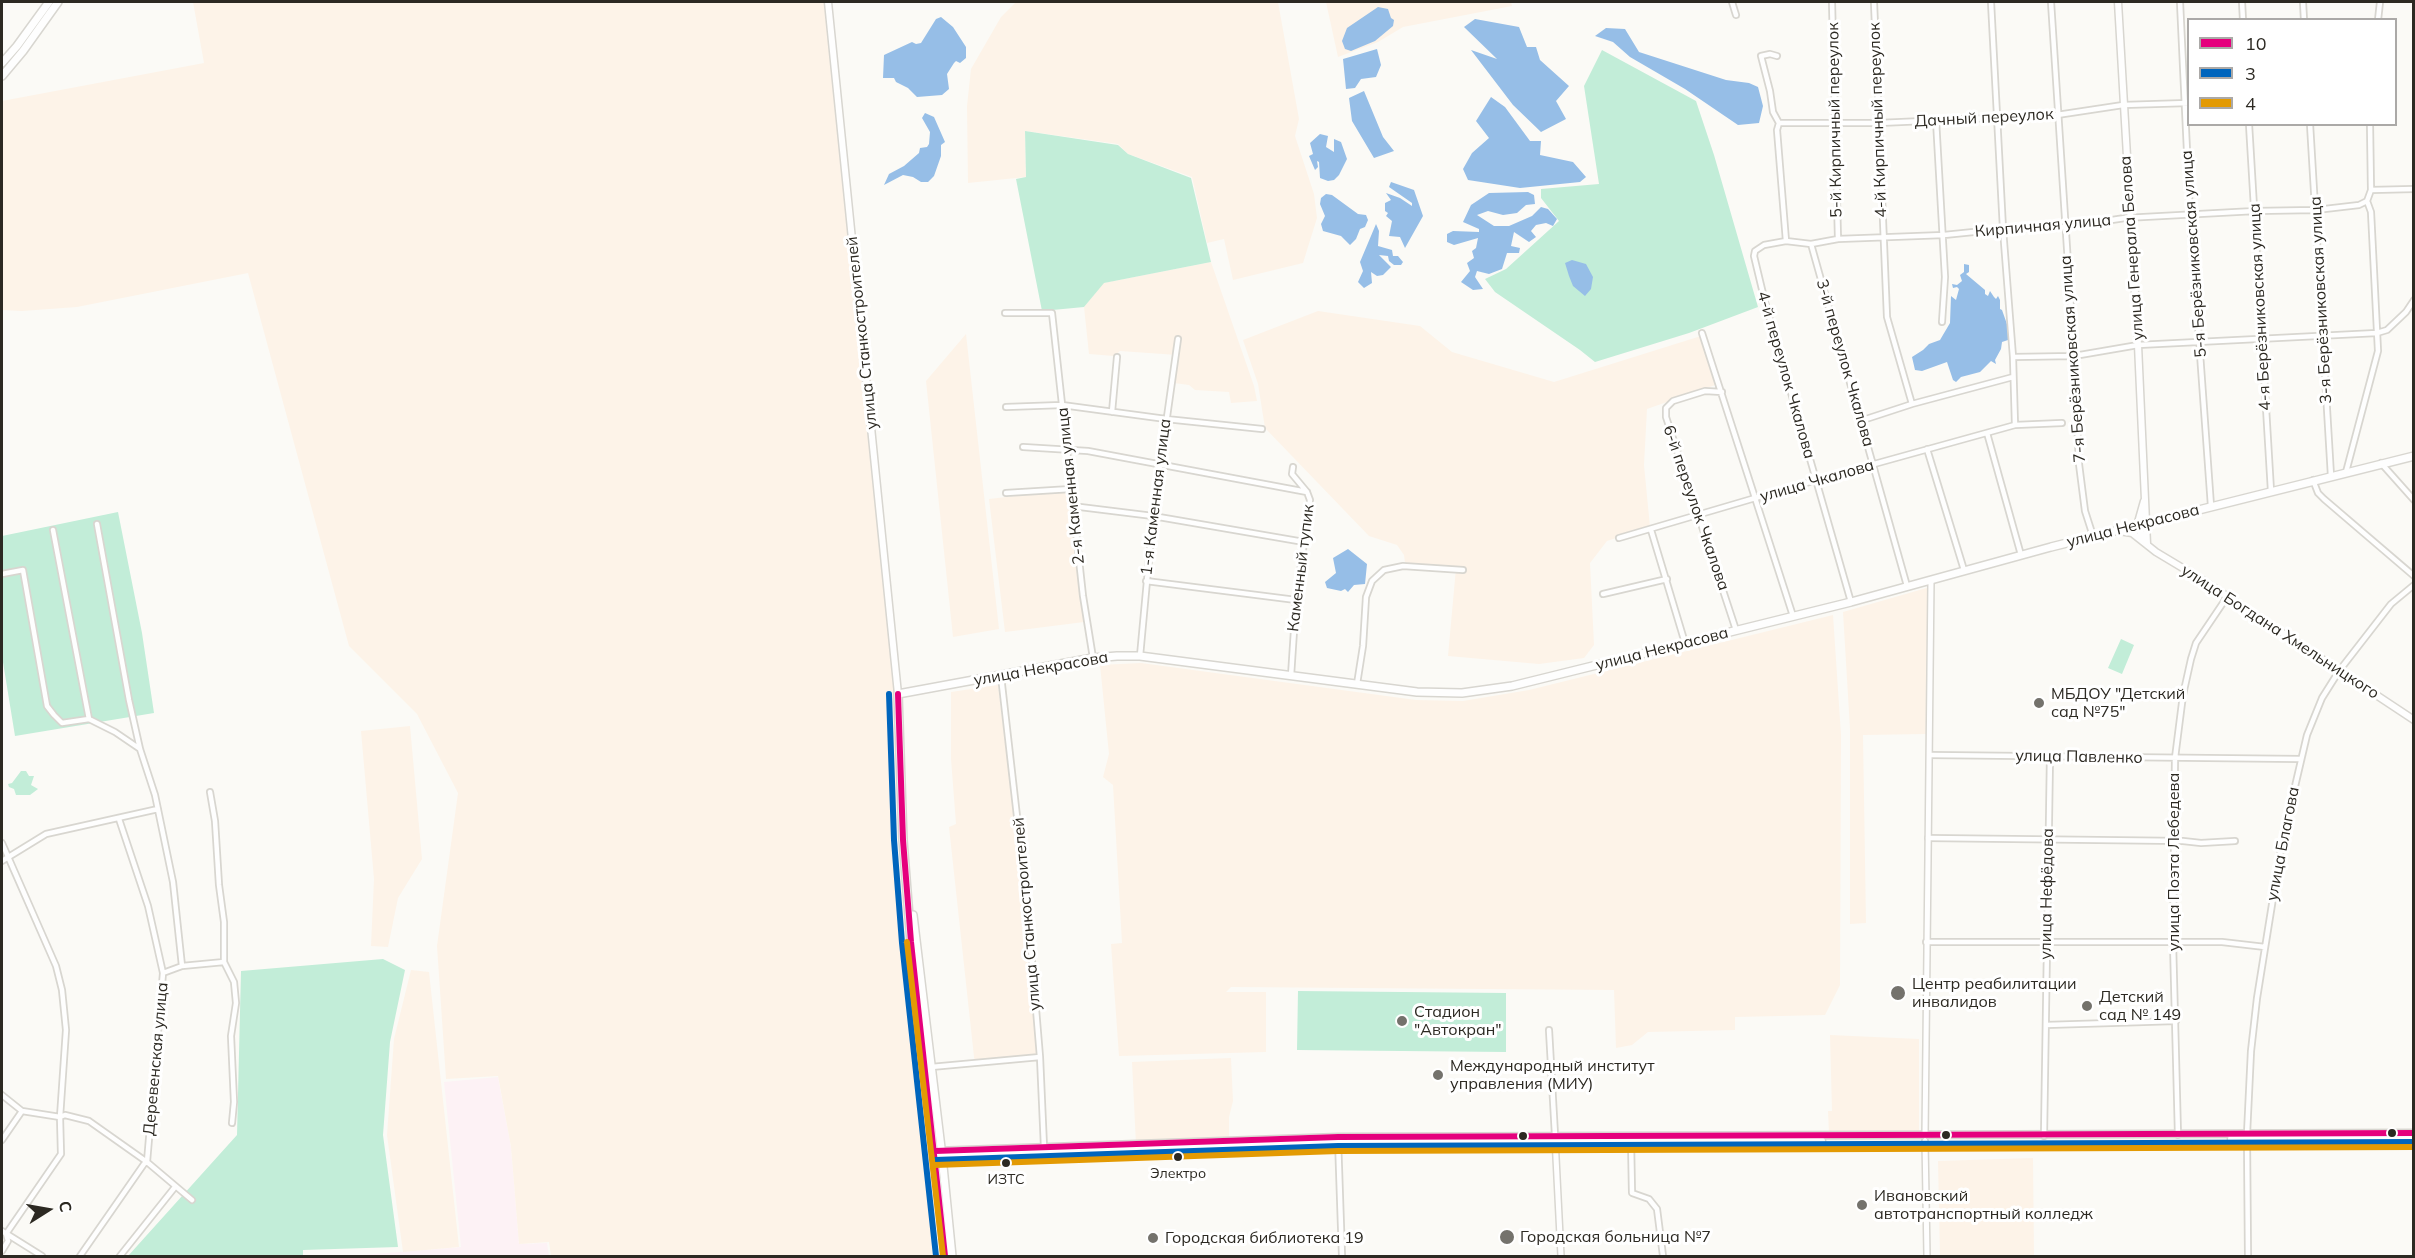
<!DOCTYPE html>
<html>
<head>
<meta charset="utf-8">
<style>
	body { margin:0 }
	#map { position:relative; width:2415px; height:1258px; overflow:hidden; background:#fbfaf6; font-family:Mulish,sans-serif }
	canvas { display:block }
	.frame { position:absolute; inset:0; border:3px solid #2c2922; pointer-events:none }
	.legend { position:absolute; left:2187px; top:18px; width:210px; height:108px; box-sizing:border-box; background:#fff; border:2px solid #aba9a7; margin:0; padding:8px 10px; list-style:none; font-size:18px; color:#2c2922 }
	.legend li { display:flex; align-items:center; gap:12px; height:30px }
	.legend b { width:30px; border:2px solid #aba9a7 }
	.north { position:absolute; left:18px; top:1180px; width:60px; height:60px; -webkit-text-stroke:4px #fff; paint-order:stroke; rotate:79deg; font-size:16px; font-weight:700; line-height:24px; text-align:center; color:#2c2922 }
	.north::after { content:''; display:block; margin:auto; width:21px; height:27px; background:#2c2922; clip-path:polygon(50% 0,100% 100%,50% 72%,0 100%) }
</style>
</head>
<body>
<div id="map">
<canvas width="2415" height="1258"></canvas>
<div class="frame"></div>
<ul class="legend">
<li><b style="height:8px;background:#e5007d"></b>10</li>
<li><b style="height:8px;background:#0065bd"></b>3</li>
<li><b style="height:8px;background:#e39a03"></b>4</li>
</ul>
<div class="north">С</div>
</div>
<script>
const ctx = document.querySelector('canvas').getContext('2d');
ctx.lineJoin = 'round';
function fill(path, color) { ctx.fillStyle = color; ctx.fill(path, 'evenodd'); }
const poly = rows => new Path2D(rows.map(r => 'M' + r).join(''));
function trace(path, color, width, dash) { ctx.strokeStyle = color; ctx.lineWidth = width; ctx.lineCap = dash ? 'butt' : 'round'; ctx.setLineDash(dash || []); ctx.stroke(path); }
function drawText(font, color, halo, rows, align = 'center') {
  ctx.font = font + ' Mulish,sans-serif'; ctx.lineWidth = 6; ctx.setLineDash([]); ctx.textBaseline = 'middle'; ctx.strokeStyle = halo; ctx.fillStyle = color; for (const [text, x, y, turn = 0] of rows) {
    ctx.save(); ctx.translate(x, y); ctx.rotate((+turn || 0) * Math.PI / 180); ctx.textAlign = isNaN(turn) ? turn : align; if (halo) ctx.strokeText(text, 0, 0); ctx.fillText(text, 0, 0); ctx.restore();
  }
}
const commercial = poly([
	[498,1077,511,1147,519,1244,547,1243,549,1256,350,1256,461,1247,444,1082]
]);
const industrial = poly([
	[193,2,824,2,895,679,897,843,939,1256,551,1256,549,1242,519,1244,511,1147,498,1076,446,1079,437,946,458,793,417,714,349,646,248,273,77,307,22,311,2,310,2,101,204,63],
	[1016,2,1278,2,1299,119,1295,136,1314,194,1317,218,1303,263,1233,280,1224,239,1207,243,1192,177,1128,154,1118,144,1025,131,1026,177,968,183,967,106,971,69,1001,17],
	[1326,2,1511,2,1512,6,1403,27,1378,42,1338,57],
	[1211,262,1254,386,1257,401,1231,403,1229,392,1195,390,1189,385,1174,383,1177,355,1120,351,1114,356,1089,354,1084,307,1103,283],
	[1318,311,1420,326,1452,352,1554,382,1701,336,1718,384,1647,409,1644,465,1650,527,1607,541,1590,563,1594,645,1584,658,1539,664,1448,656,1456,568,1405,563,1404,555,1397,545,1369,536,1265,428,1258,384,1243,340],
	[966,334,999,629,953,637,926,381],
	[1068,490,1084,622,1005,632,989,499],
	[1930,587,1926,734,1863,735,1866,923,1850,924,1850,729,1843,612],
	[1833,615,1841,735,1840,985,1825,1015,1735,1017,1735,1030,1648,1032,1632,1045,1616,1048,1614,990,1231,987,1226,992,1266,992,1266,1052,1119,1056,1111,944,1122,943,1113,785,1103,777,1109,754,1100,665,1141,663,1416,700,1463,701,1529,690],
	[998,685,1033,973,1040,1061,975,1066,949,827,956,824,951,759,951,692],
	[410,726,422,859,398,898,388,947,371,946,374,879,361,731],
	[411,970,429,972,459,1247,403,1252,387,1135,394,1039],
	[1830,1035,1919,1039,1919,1134,1829,1133,1828,1111,1832,1111],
	[1231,1058,1233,1101,1229,1117,1229,1142,1136,1145,1132,1062],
	[2033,1158,2034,1256,1940,1256,1938,1161]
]);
const green = poly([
	[1602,50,1696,101,1714,155,1758,307,1689,333,1595,362,1580,350,1495,292,1485,279,1506,269,1559,221,1541,198,1541,189,1599,184,1584,86],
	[1025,131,1118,145,1128,154,1191,178,1211,262,1104,283,1084,307,1042,311,1016,179,1026,177],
	[118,512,142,633,154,713,15,736,2,656,2,536],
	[2121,639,2134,645,2122,674,2108,668],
	[21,771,26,771,29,776,34,776,31,785,38,789,30,795,16,795,14,789,9,787,8,784,12,783],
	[383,959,405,970,390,1042,383,1135,398,1247,303,1250,303,1256,128,1256,237,1135,241,971],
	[1298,991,1506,993,1506,1052,1297,1050]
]);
const water = poly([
	[1378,7,1388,9,1391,18,1394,20,1393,26,1375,41,1351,51,1345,49,1342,41,1347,28],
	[941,17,953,27,966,47,966,58,960,63,956,61,954,63,947,74,949,89,942,95,917,97,908,88,896,82,894,78,883,78,884,55,912,42,916,44,921,43,936,19],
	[1475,19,1519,27,1527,47,1536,47,1540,60,1569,86,1556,101,1566,119,1541,132,1513,105,1471,50,1497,59,1464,27],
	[1606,28,1625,29,1639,52,1726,80,1749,83,1758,87,1763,106,1759,123,1738,125,1685,89,1630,57,1613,42,1595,36],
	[1377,49,1381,65,1376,77,1361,79,1355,88,1346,89,1343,59],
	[1364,91,1383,137,1394,151,1374,158,1352,121,1349,98],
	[1491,97,1505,107,1530,141,1541,141,1540,155,1573,162,1586,177,1580,182,1520,188,1468,180,1463,169,1472,153,1489,138,1476,121],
	[925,113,934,117,945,142,941,145,941,156,934,176,928,182,921,182,913,177,903,175,884,185,889,174,904,166,919,153,920,148,927,147,929,144,930,132,922,118],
	[1320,134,1328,136,1326,147,1334,152,1334,139,1341,142,1347,159,1339,175,1334,180,1328,181,1320,178,1319,162,1317,161,1318,167,1315,170,1309,156,1313,154,1310,143],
	[1391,182,1414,190,1423,216,1405,248,1400,237,1389,236,1392,221,1386,216,1388,213,1385,211,1385,203,1391,200,1386,193,1400,198,1412,206,1412,203,1389,187],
	[1528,192,1534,195,1535,204,1526,205,1517,213,1503,215,1488,211,1477,215,1494,226,1509,226,1532,216,1541,207,1548,209,1557,219,1553,226,1546,223,1536,225,1531,231,1536,237,1529,242,1514,232,1511,246,1520,248,1519,253,1507,253,1502,269,1489,274,1477,271,1475,277,1483,289,1473,290,1461,282,1470,271,1467,263,1474,258,1472,251,1476,248,1478,238,1454,245,1447,242,1447,234,1453,231,1479,232,1479,229,1463,222,1471,205,1489,193],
	[1326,194,1332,195,1358,214,1366,215,1368,220,1365,227,1360,229,1356,239,1350,245,1341,236,1323,231,1321,224,1325,216,1320,204,1321,198],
	[1376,224,1379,231,1378,246,1392,250,1393,256,1398,256,1403,262,1401,265,1394,265,1389,261,1388,256,1379,255,1391,267,1383,275,1377,276,1371,272,1372,283,1364,288,1358,282,1363,271,1360,262],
	[1572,260,1586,264,1593,277,1591,289,1585,296,1573,286,1569,276,1565,263],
	[1964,264,1969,265,1969,272,1966,274,1985,290,1985,294,1988,296,1990,291,1994,297,1996,299,1998,296,2000,300,2000,309,2002,310,2008,327,2008,340,2002,342,2001,349,1995,360,1996,364,1991,361,1980,372,1961,377,1956,382,1953,380,1947,362,1922,371,1915,370,1912,357,1923,350,1929,344,1940,340,1950,323,1951,296,1956,300,1959,289,1957,287,1953,288,1952,284,1957,285,1962,281,1960,275,1964,272],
	[1348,549,1367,564,1365,584,1354,585,1348,592,1345,589,1341,591,1327,588,1325,582,1336,573,1333,558]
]);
const minor = poly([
	[1732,2,1736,15],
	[1832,2,1838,239],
	[1874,2,1887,317,1912,404],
	[1991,2,2003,229,2013,357,2015,425],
	[2051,2,2074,356,2079,464,2085,511,2093,536],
	[2180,2,2190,215,2211,506],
	[2242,2,2243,20],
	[2303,2,2304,20],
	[2378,20,2380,2],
	[1777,56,1770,54,1761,56,1770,91,1773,112,1779,123,1777,130,1786,241],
	[1936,120,1945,277,1942,322],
	[1779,123,1879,123,2057,115,2123,105,2188,103],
	[2249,124,2271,491],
	[2310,124,2331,476],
	[2371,190,2414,189],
	[1811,244,1907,586],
	[1005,313,1052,313,1083,596,1093,658],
	[1702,333,1793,616],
	[2013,357,2074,356,2138,345,2377,333,2387,330,2406,312,2414,300],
	[1722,392,1705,391,1673,401,1666,408,1666,417,1736,630],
	[1006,407,1062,405,1166,419,1262,429],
	[1112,412,1117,357],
	[1860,421,1912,404,2013,377],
	[1987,433,2021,555],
	[1023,447,1088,451,1307,492],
	[1927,449,1964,570],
	[2381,463,2414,500],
	[2346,472,2378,351,2371,212,2367,201,2371,190,2370,124],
	[2313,480,2318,493,2324,499,2414,576],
	[1006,493,1071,489],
	[1072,506,1153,516,1304,542],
	[97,524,129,700,140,749,155,795,173,882,182,966],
	[53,530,89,719],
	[1651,530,1685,643],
	[1619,538,1813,481,2015,425,2062,423],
	[2,574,23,570,47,706,54,715,62,723,89,719,115,732,140,749],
	[1146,581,1296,600],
	[1603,594,1667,579],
	[1851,602,1765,302,1754,256,1755,251,1764,245,1786,241,1811,244,1838,239,1944,235,2003,229,2065,227,2125,218,2255,211,2316,210,2359,205,2367,201],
	[1140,656,1153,516,1178,339],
	[1001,676,1028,913,1040,1057,1044,1147],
	[1291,676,1296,600,1310,500,1307,492,1292,474,1293,467],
	[1357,684,1363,646,1366,597,1372,581,1384,570,1403,566,1463,570],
	[1930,755,2300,759],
	[210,792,215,821,219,885,224,922,224,962,234,982,236,1003,231,1036,234,1102,232,1123],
	[119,819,148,906,163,973,147,1162],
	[1928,838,2183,841,2201,843,2235,841],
	[2,843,56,966,62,990,66,1030,60,1117,61,1154,6,1234,8,1241,2,1251],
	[2,861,46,834,158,809],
	[1926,942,2222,942,2265,947],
	[163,973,182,966,224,962],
	[2046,1025,2176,1021],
	[1549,1030,1555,1135],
	[931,1067,1040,1057],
	[2,1095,22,1111,60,1117,65,1115,89,1121,147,1162,192,1200],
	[2247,1134,2251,1051,2257,998,2282,842,2307,735,2322,698,2339,671,2391,604,2414,585],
	[2178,1135,2173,942,2175,758,2183,695,2191,659,2196,643,2227,597],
	[2044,1136,2050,756],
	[2247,1138,2248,1256],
	[1338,1139,1342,1256],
	[2,1140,22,1111],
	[1631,1140,1632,1193,1649,1199,1657,1209,1663,1256],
	[2,1231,42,1256],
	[80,1256,144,1164,147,1162],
	[120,1256,175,1187]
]);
const tertiary = poly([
	[1925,1136,1931,580],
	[1555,1138,1561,1256],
	[1925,1141,1927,1256]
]);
const secondary = poly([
	[828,2,898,694],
	[2118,2,2138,345,2147,544],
	[2144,501,2137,526,2145,541],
	[2119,531,2132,533,2156,552,2201,579,2414,720],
	[2231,1139,2414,1138],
	[935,1151,1338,1137,2414,1133],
	[935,1156,1338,1142,1822,1141]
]);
const primary = poly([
	[2,63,17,46,49,2],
	[2,76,23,51,58,2],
	[913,915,942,1156,952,1256],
	[945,1256,911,942,903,840,898,694,1093,658,1117,656,1140,656,1417,692,1462,693,1512,686,1851,602,2051,547,2414,456]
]);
const bus1 = poly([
	[898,694,903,840,911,942,945,1256],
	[935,1151,1338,1137,2414,1133]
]);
const bus2 = poly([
	[889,694,894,840,902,943,936,1256],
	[935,1160,1338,1146,2414,1142]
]);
const bus3 = poly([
	[907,942,943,1256],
	[935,1165,1338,1151,2414,1147]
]);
const markers = [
	[2039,703,6,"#74726c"],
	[1898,993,8,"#74726c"],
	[2087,1006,6,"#74726c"],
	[1402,1021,6,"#74726c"],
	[1438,1075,6,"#74726c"],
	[2392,1133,5,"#2c2922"],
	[1946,1135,5,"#2c2922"],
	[1523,1136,5,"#2c2922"],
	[1178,1157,5,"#2c2922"],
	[1006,1163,5,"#2c2922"],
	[1862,1205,6,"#74726c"],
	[1507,1237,8,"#74726c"],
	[1153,1238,6,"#74726c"]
];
const busNames = [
	["Электро",1178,1174],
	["ИЗТС",1006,1180]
];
const streetNames = [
	["Дачный переулок",1984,118,-3],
	["5-й Кирпичный переулок",1835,120,-91],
	["4-й Кирпичный переулок",1878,120,-92],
	["Кирпичная улица",2043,226,-5],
	["улица Генерала Белова",2132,248,-94],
	["5-я Берёзниковская улица",2194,254,-94],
	["3-я Берёзниковская улица",2321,300,-93],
	["4-я Берёзниковская улица",2260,307,-93],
	["улица Станкостроителей",862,333,-96],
	["7-я Берёзниковская улица",2073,359,-94],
	["3-й переулок Чкалова",1845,363,74],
	["4-й переулок Чкалова",1786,375,74],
	["улица Чкалова",1817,481,-16],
	["2-я Каменная улица",1071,486,-96],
	["1-я Каменная улица",1156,497,-83],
	["6-й переулок Чкалова",1696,508,71],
	["улица Некрасова",2133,526,-14],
	["Каменный тупик",1301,568,-83],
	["улица Богдана Хмельницкого",2280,632,33],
	["улица Некрасова",1662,649,-14],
	["улица Некрасова",1041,669,-10],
	["улица Павленко",2079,757,1],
	["улица Благова",2283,844,-79],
	["улица Поэта Лебедева",2174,862,-90],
	["улица Нефёдова",2047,894,-89],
	["улица Станкостроителей",1027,914,-95],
	["Деревенская улица",156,1059,-85]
];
const poiNames = [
	["МБДОУ \"Детский",2051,694],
	["сад №75\"",2051,712],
	["Центр реабилитации",1912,984],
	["инвалидов",1912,1002],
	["Детский",2099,997],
	["сад № 149",2099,1015],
	["Стадион",1414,1012],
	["\"Автокран\"",1414,1030],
	["Международный институт",1450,1066],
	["управления (МИУ)",1450,1084],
	["Ивановский",1874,1196],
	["автотранспортный колледж",1874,1214],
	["Городская больница №7",1520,1237],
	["Городская библиотека 19",1165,1238]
];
fill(commercial, '#fdf2f5');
fill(industrial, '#fdf3e8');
fill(green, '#c2edd8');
fill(water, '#96bee7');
trace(minor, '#d8d6d0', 8);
trace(tertiary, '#d8d6d0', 8);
trace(secondary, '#d8d6d0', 9);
trace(primary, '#d8d6d0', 10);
trace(minor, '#fefefe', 4.5);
trace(tertiary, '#fefefe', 5);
trace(secondary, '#fefefe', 6);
trace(primary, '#fefefe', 7);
trace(bus1, '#e5007d', 6);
trace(bus2, '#0065bd', 6);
trace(bus3, '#e39a03', 6);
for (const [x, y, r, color] of markers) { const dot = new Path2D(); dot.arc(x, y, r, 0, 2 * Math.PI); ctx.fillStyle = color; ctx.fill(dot); trace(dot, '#fff', 2); }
drawText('14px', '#2c2922', '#fff', busNames);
drawText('16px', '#2c2922', '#fff', streetNames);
drawText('16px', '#2c2922', '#fff', poiNames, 'left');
</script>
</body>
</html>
